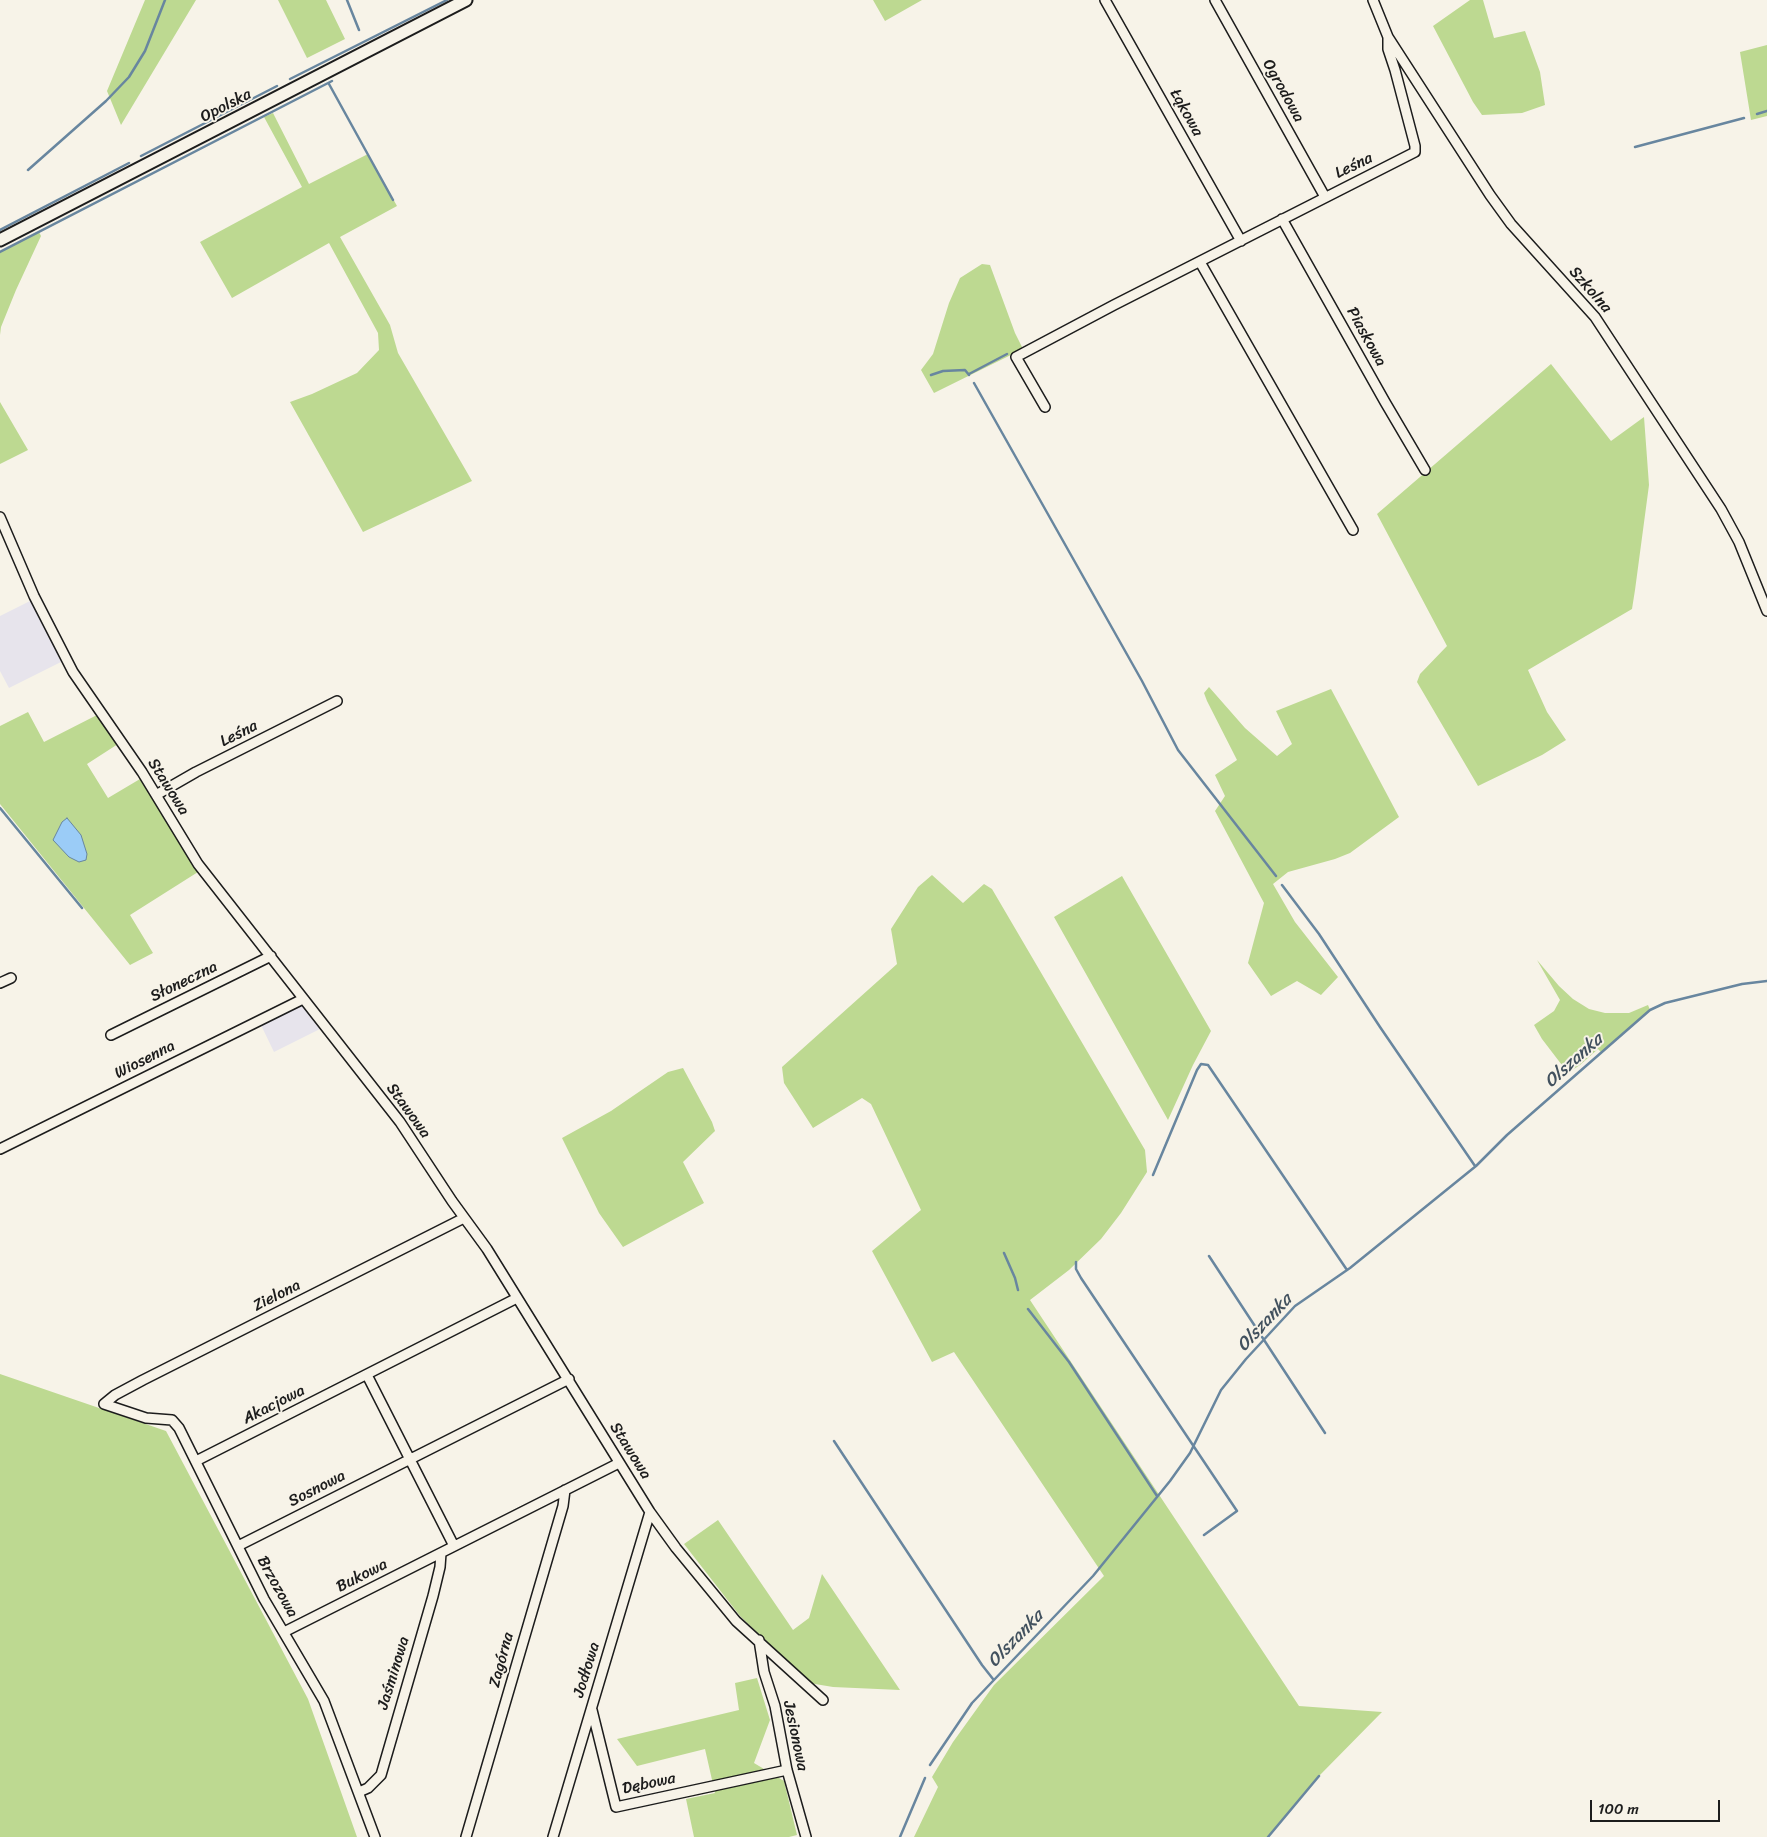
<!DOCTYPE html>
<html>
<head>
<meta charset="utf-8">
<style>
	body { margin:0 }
	#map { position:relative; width:1767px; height:1837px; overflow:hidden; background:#f7f3e8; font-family:Sriracha,sans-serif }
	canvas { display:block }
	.scale { position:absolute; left:1590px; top:1800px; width:130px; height:22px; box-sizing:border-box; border:2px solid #1c1c1c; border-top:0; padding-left:6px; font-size:15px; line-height:18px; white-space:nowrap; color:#1c1c1c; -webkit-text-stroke:4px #f7f3e8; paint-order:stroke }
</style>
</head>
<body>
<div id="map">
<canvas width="1767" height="1837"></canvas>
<div class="scale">100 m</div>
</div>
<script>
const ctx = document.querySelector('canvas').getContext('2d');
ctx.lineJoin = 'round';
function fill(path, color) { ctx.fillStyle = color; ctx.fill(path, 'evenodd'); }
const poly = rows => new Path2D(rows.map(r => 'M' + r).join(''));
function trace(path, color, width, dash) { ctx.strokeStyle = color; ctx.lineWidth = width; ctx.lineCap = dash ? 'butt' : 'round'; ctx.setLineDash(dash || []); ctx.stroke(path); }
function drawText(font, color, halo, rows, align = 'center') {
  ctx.font = font + ' Sriracha,sans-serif'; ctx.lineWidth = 4; ctx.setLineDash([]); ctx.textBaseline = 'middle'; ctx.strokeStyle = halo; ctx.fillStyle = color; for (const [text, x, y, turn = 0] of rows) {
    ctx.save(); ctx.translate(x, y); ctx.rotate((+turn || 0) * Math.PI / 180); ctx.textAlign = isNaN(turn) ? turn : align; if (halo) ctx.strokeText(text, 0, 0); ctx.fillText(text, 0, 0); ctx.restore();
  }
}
const built = poly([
	[32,600,61,662,9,688,0,671,0,616],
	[300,1003,320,1029,274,1052,260,1023]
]);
const green = poly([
	[145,0,196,0,121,125,107,91],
	[278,0,326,0,345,39,307,58],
	[873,0,922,0,885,21],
	[1470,0,1483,0,1494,38,1525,31,1540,72,1545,105,1522,113,1482,115,1473,102,1433,26],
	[1767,45,1767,116,1751,120,1740,52],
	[273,113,309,184,368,154,397,206,340,237,390,325,398,353,472,481,363,532,290,402,312,394,357,373,379,350,378,333,329,243,232,298,200,242,302,187,264,117],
	[39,232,41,236,16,290,1,327,0,335,0,252],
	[982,264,990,265,1015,333,1023,349,934,393,921,370,933,354,949,303,960,278],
	[1551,364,1611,441,1644,417,1649,485,1635,590,1632,609,1528,670,1547,712,1566,740,1542,755,1478,786,1417,682,1420,674,1447,646,1377,514],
	[0,402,28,450,0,464],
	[1209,687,1245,728,1277,756,1292,744,1276,711,1331,689,1399,817,1350,853,1335,859,1288,872,1273,884,1295,922,1338,977,1321,995,1297,981,1271,996,1248,963,1264,903,1215,811,1225,796,1215,775,1237,760,1207,701,1204,693],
	[28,712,44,742,97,715,118,744,87,764,108,798,140,779,198,872,130,915,153,953,130,965,0,804,0,726],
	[932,875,963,903,984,884,992,889,1145,1150,1147,1172,1121,1213,1101,1239,1069,1270,1030,1300,1299,1706,1382,1712,1319,1776,1268,1837,914,1837,938,1787,932,1777,953,1742,994,1685,1104,1576,954,1352,932,1362,872,1251,921,1210,871,1104,862,1098,813,1128,784,1083,782,1067,897,964,891,929,918,887],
	[1122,876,1211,1031,1193,1065,1168,1120,1054,917],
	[1537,960,1559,986,1573,999,1589,1009,1605,1013,1629,1013,1648,1005,1650,1010,1601,1052,1598,1049,1580,1065,1568,1073,1542,1039,1534,1025,1554,1011,1560,1000],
	[683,1068,712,1122,715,1131,683,1162,704,1203,623,1247,599,1213,562,1138,611,1111,668,1072],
	[0,1374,166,1431,308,1699,357,1837,0,1837],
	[718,1520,793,1630,809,1618,822,1574,900,1690,833,1687,809,1683,740,1616,684,1544],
	[757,1678,770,1720,754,1763,784,1781,797,1835,789,1837,694,1837,686,1799,715,1793,705,1749,637,1766,617,1739,739,1710,735,1683]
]);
const water = poly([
	[67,818,81,835,87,854,86,860,79,862,69,857,53,840,62,822,67,818]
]);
const stream = poly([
	[347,0,359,30],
	[290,79,447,0],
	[329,84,393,200],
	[1757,114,1767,111],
	[1635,147,1744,118],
	[141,156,277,86],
	[28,170,106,101,129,77,145,51,165,0],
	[0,230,129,163],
	[0,252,332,81],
	[969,374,1007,354],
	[931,375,943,371,965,370,969,375],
	[974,383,1142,681,1178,750,1276,876],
	[0,808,82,908],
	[1282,885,1319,934,1380,1027,1475,1166],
	[1153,1175,1197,1070,1201,1064,1208,1065,1347,1270],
	[1004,1253,1015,1278,1018,1290],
	[1209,1256,1325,1433],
	[1076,1262,1076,1269,1081,1278,1237,1511,1204,1535],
	[1028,1309,1069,1362,1157,1496],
	[834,1441,982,1665,993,1679],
	[930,1765,972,1703,1093,1576,1170,1481,1190,1453,1221,1390,1246,1359,1295,1306,1350,1268,1476,1166,1507,1135,1650,1010,1665,1003,1742,984,1767,981],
	[900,1837,925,1778],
	[1268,1837,1319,1776]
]);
const minor = poly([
	[1105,0,1241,241],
	[1215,0,1325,197],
	[1373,0,1388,37,1490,195,1511,224,1595,317,1721,509,1739,542,1767,611],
	[1282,219,1385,402,1425,470],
	[1200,262,1353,530],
	[1045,407,1016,357,1114,305,1415,152,1415,146,1395,70,1388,49,1388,38],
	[0,517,34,596,73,672,142,772,198,864,400,1122,452,1201,487,1249,650,1512,676,1548,736,1621,823,1700],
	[156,795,196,772,337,701],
	[0,983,11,978],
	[111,1035,271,956],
	[0,1149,303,999],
	[367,1375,454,1546],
	[104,1404,146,1418,172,1420,179,1428,264,1599,324,1701,375,1837],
	[104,1404,115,1395,143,1380,464,1218],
	[196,1461,517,1298],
	[238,1546,569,1379],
	[284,1632,619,1463],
	[759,1640,764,1672,775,1706,787,1770,806,1837],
	[592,1710,616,1807,787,1770],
	[359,1792,368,1788,381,1775,433,1596,440,1567,441,1553],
	[466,1837,563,1506,565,1490],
	[553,1837,650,1512]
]);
const major = poly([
	[0,240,466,0]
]);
const streetNames = [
	["Ogrodowa",1283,91,61],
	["Opolska",226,106,-27],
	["Łąkowa",1186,113,61],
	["Leśna",1354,166,-26],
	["Szkolna",1590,290,49],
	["Piaskowa",1366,337,61],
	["Leśna",239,734,-27],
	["Stawowa",168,787,58],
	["Słoneczna",184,982,-26],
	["Wiosenna",145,1060,-27],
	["Stawowa",408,1111,54],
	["Zielona",277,1296,-27],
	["Akacjowa",274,1405,-27],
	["Stawowa",630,1451,58],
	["Sosnowa",317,1489,-27],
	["Bukowa",362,1576,-27],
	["Brzozowa",277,1587,61],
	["Zagórna",502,1660,-75],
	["Jodłowa",587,1670,-73],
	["Jaśminowa",394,1673,-73],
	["Jesionowa",795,1736,78],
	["Dębowa",649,1784,-12]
];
const waterNames = [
	["Olszanka",1574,1061,-42],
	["Olszanka",1265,1323,-47],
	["Olszanka",1016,1639,-46]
];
fill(built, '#e7e4ec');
fill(green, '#bdd991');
fill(water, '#9bccf7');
trace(water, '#68869f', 1);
trace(stream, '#68869f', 2.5);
trace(minor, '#1c1c1c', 12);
trace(major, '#1c1c1c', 15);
trace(minor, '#f7f3e8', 9);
trace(major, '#f7f3e8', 11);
drawText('16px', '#1c1c1c', '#f7f3e8', streetNames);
drawText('italic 18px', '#42515e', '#f7f3e8', waterNames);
</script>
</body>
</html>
